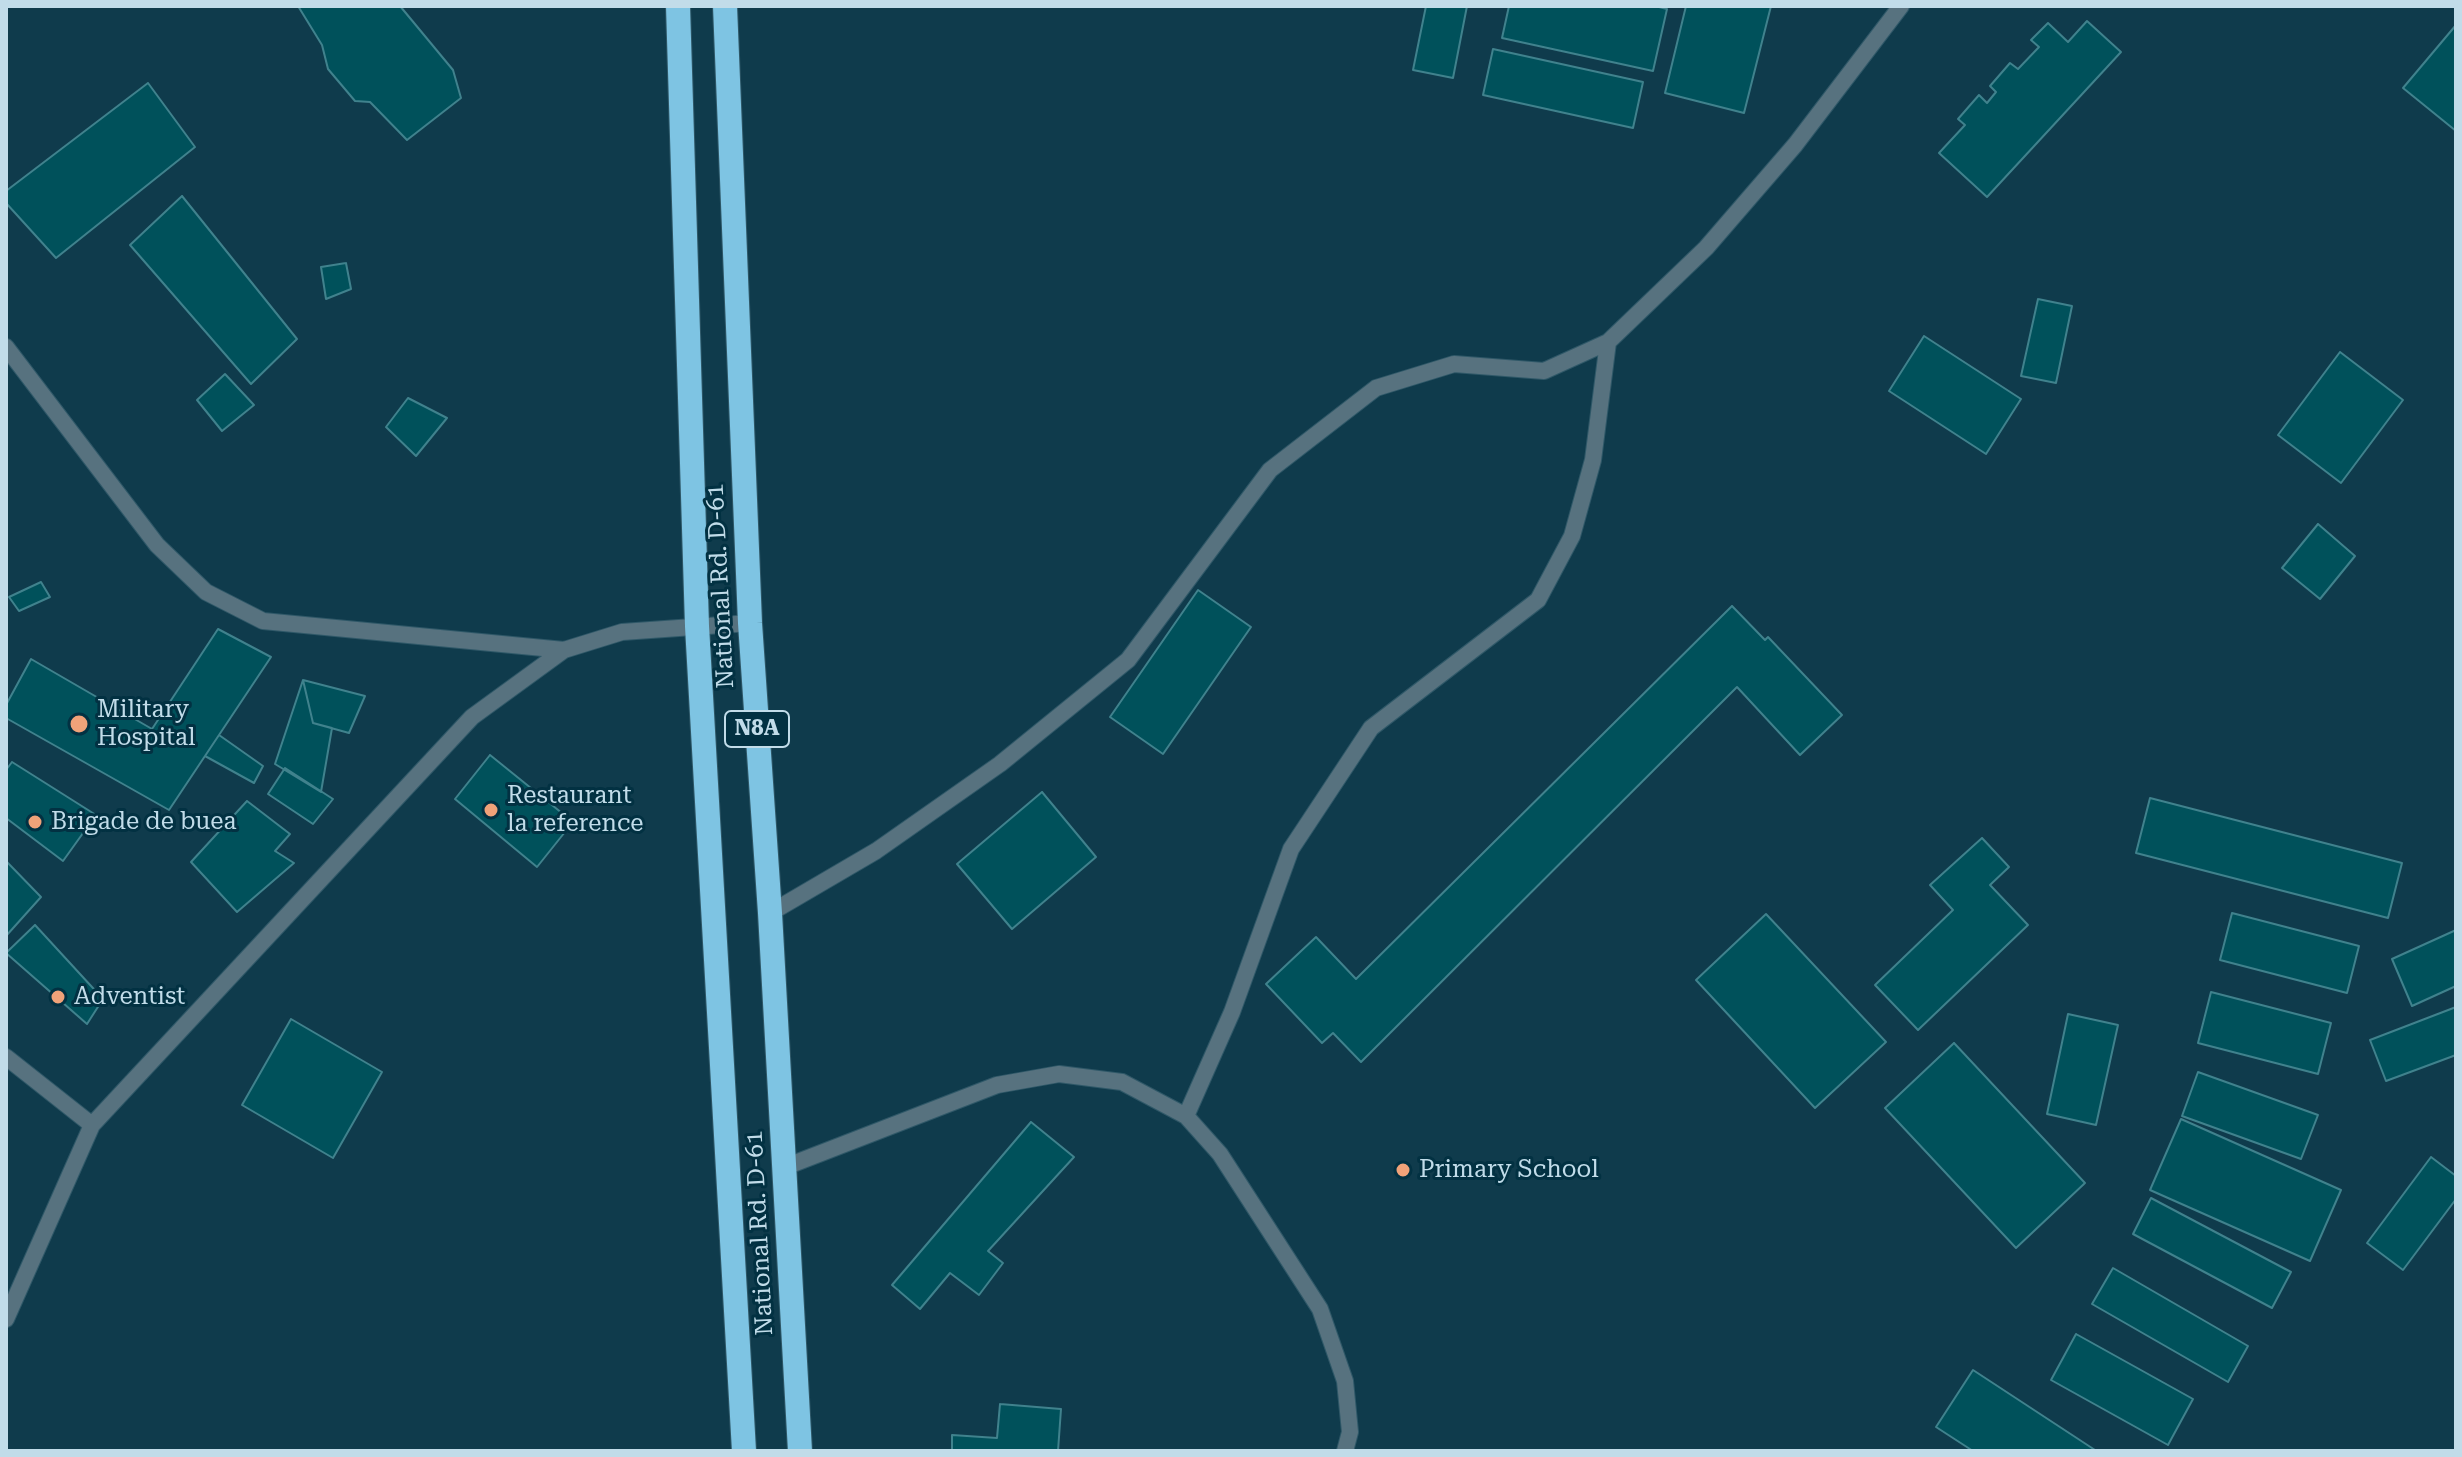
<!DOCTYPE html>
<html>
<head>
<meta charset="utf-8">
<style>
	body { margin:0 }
	#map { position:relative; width:2462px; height:1457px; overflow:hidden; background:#0f3b4c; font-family:"Roboto Serif",serif }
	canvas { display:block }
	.frame { position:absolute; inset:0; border:8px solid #c1dce9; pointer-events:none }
</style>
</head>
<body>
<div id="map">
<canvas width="2462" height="1457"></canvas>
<div class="frame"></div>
</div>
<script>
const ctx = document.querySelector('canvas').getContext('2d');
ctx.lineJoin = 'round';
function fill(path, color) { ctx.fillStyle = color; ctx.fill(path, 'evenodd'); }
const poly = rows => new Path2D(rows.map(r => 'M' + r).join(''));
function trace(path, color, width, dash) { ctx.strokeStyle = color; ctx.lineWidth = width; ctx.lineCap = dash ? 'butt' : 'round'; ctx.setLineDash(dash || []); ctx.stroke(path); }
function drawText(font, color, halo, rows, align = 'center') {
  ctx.font = font + ' "Roboto Serif",serif'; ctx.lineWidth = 6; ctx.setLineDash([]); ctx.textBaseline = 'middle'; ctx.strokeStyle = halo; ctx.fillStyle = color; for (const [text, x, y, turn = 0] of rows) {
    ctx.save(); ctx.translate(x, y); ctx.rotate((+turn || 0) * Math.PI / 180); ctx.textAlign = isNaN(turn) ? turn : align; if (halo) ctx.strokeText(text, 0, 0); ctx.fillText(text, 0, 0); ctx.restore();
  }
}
const building = poly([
	[298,6,400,6,453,70,461,98,407,140,370,102,355,101,328,69,322,45,298,6],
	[1426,6,1467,6,1453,78,1413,70,1426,6],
	[1509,6,1655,6,1667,9,1653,71,1502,38,1509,6],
	[1686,6,1771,6,1744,113,1665,93,1686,6],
	[2087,21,2121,52,1987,197,1939,153,1965,125,1958,119,1979,95,1987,103,1996,92,1990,86,2010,63,2018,69,2039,47,2031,40,2048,23,2068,42,2087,21],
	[2456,25,2456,131,2403,88,2456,25],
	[1493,49,1643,82,1633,128,1483,95,1493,49],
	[148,83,195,147,56,258,6,203,6,191,148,83],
	[182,196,297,339,251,384,130,245,182,196],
	[346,263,351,289,326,299,321,267,346,263],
	[2038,299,2072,306,2056,383,2021,376,2038,299],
	[1924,336,2021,399,1986,454,1889,391,1924,336],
	[2340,352,2403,400,2341,483,2278,435,2340,352],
	[225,374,254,405,222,431,197,400,225,374],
	[408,398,447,418,416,456,386,427,408,398],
	[2318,524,2355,556,2320,599,2282,568,2318,524],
	[41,582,50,597,19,611,9,597,41,582],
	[1198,590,1251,627,1163,754,1110,717,1198,590],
	[1732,606,1765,640,1768,637,1842,715,1800,755,1737,687,1361,1062,1333,1033,1322,1043,1266,984,1316,937,1356,979,1732,606],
	[218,629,271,657,169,810,6,718,6,705,31,659,152,729,218,629],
	[303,680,313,723,332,728,321,792,275,764,303,680],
	[303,680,365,696,349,733,313,723,303,680],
	[219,735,263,766,254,783,205,756,219,735],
	[490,755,573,822,537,867,455,799,490,755],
	[12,762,96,815,63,861,6,818,6,770,12,762],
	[285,768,333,799,313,824,268,794,285,768],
	[1042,792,1096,857,1012,929,957,864,1042,792],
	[2150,798,2402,863,2388,918,2136,853,2150,798],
	[247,801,290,834,275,851,294,863,237,912,191,862,247,801],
	[1982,838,2009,867,1990,885,2028,925,1918,1030,1875,985,1953,910,1930,885,1982,838],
	[6,861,41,897,6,936,6,861],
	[2232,913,2359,946,2347,993,2220,960,2232,913],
	[1766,914,1886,1042,1815,1108,1696,980,1766,914],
	[35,925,103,999,87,1024,6,953,35,925],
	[2456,930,2456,986,2412,1006,2392,959,2456,930],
	[2211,992,2331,1023,2318,1074,2198,1043,2211,992],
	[2456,1007,2456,1055,2386,1081,2370,1040,2456,1007],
	[2068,1014,2118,1025,2096,1125,2047,1114,2068,1014],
	[291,1019,382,1072,333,1158,242,1105,291,1019],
	[1954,1043,2085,1183,2016,1248,1885,1108,1954,1043],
	[2198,1072,2318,1115,2301,1159,2182,1116,2198,1072],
	[2181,1119,2341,1190,2310,1261,2150,1190,2181,1119],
	[1031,1122,1074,1157,988,1251,1003,1263,979,1295,950,1273,920,1309,892,1285,1031,1122],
	[2431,1157,2456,1176,2456,1199,2403,1270,2367,1243,2431,1157],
	[2151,1198,2291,1272,2272,1308,2133,1234,2151,1198],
	[2113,1268,2248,1346,2228,1382,2092,1304,2113,1268],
	[2076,1334,2193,1399,2168,1445,2051,1380,2076,1334],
	[1973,1370,2095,1450,2094,1451,1973,1451,1936,1427,1973,1370],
	[1000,1404,1061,1409,1058,1451,952,1451,952,1435,997,1438,1000,1404]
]);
const street = poly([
	[6,347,157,545,206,592,263,621,564,650],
	[770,913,876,851,1000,764,1128,660,1270,470,1376,388,1454,364,1544,371,1608,342,1706,248,1795,145,1901,6],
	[6,1057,92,1125],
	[1186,1116,1232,1012,1291,849,1371,728,1538,600,1572,536,1593,460,1608,342],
	[785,1167,997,1085,1059,1074,1122,1082,1186,1116,1220,1154,1320,1309,1345,1381,1350,1432,1345,1451],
	[6,1319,92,1125,472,717,564,650,622,632,750,623]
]);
const highway = poly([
	[678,6,697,626,744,1451],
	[725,6,750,623,770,913,800,1451]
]);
const markers = [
	[79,724,10,"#f0a279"],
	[491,810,8,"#f0a279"],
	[35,822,8,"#f0a279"],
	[58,997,8,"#f0a279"],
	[1403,1170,8,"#f0a279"]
];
const shields = [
	[757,729,64]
];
const shieldNames = [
	["N8A",757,729]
];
const streetNames = [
	["National Rd. D-61",721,586,-93],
	["National Rd. D-61",760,1233,-93]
];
const poiNames = [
	["Military",97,710],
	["Hospital",97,738],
	["Restaurant",507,796],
	["la reference",507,824],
	["Brigade de buea",51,822],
	["Adventist",74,997],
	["Primary School",1419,1170]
];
fill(building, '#00515b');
trace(building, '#40828d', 2);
trace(street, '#2f5868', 18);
trace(highway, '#2f5868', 26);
trace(street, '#57727f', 16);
trace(highway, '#7ec4e3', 24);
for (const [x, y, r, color] of markers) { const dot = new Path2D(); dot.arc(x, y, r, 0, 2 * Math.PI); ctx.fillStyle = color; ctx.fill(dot); trace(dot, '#023142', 3); }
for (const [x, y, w] of shields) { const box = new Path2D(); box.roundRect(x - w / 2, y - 18, w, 36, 6); ctx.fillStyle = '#023142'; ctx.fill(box); trace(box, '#c1dce9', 2); }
drawText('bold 22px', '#c1dce9', null, shieldNames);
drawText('24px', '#c1dce9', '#023142', streetNames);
drawText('24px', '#c1dce9', '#023142', poiNames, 'left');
</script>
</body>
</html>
